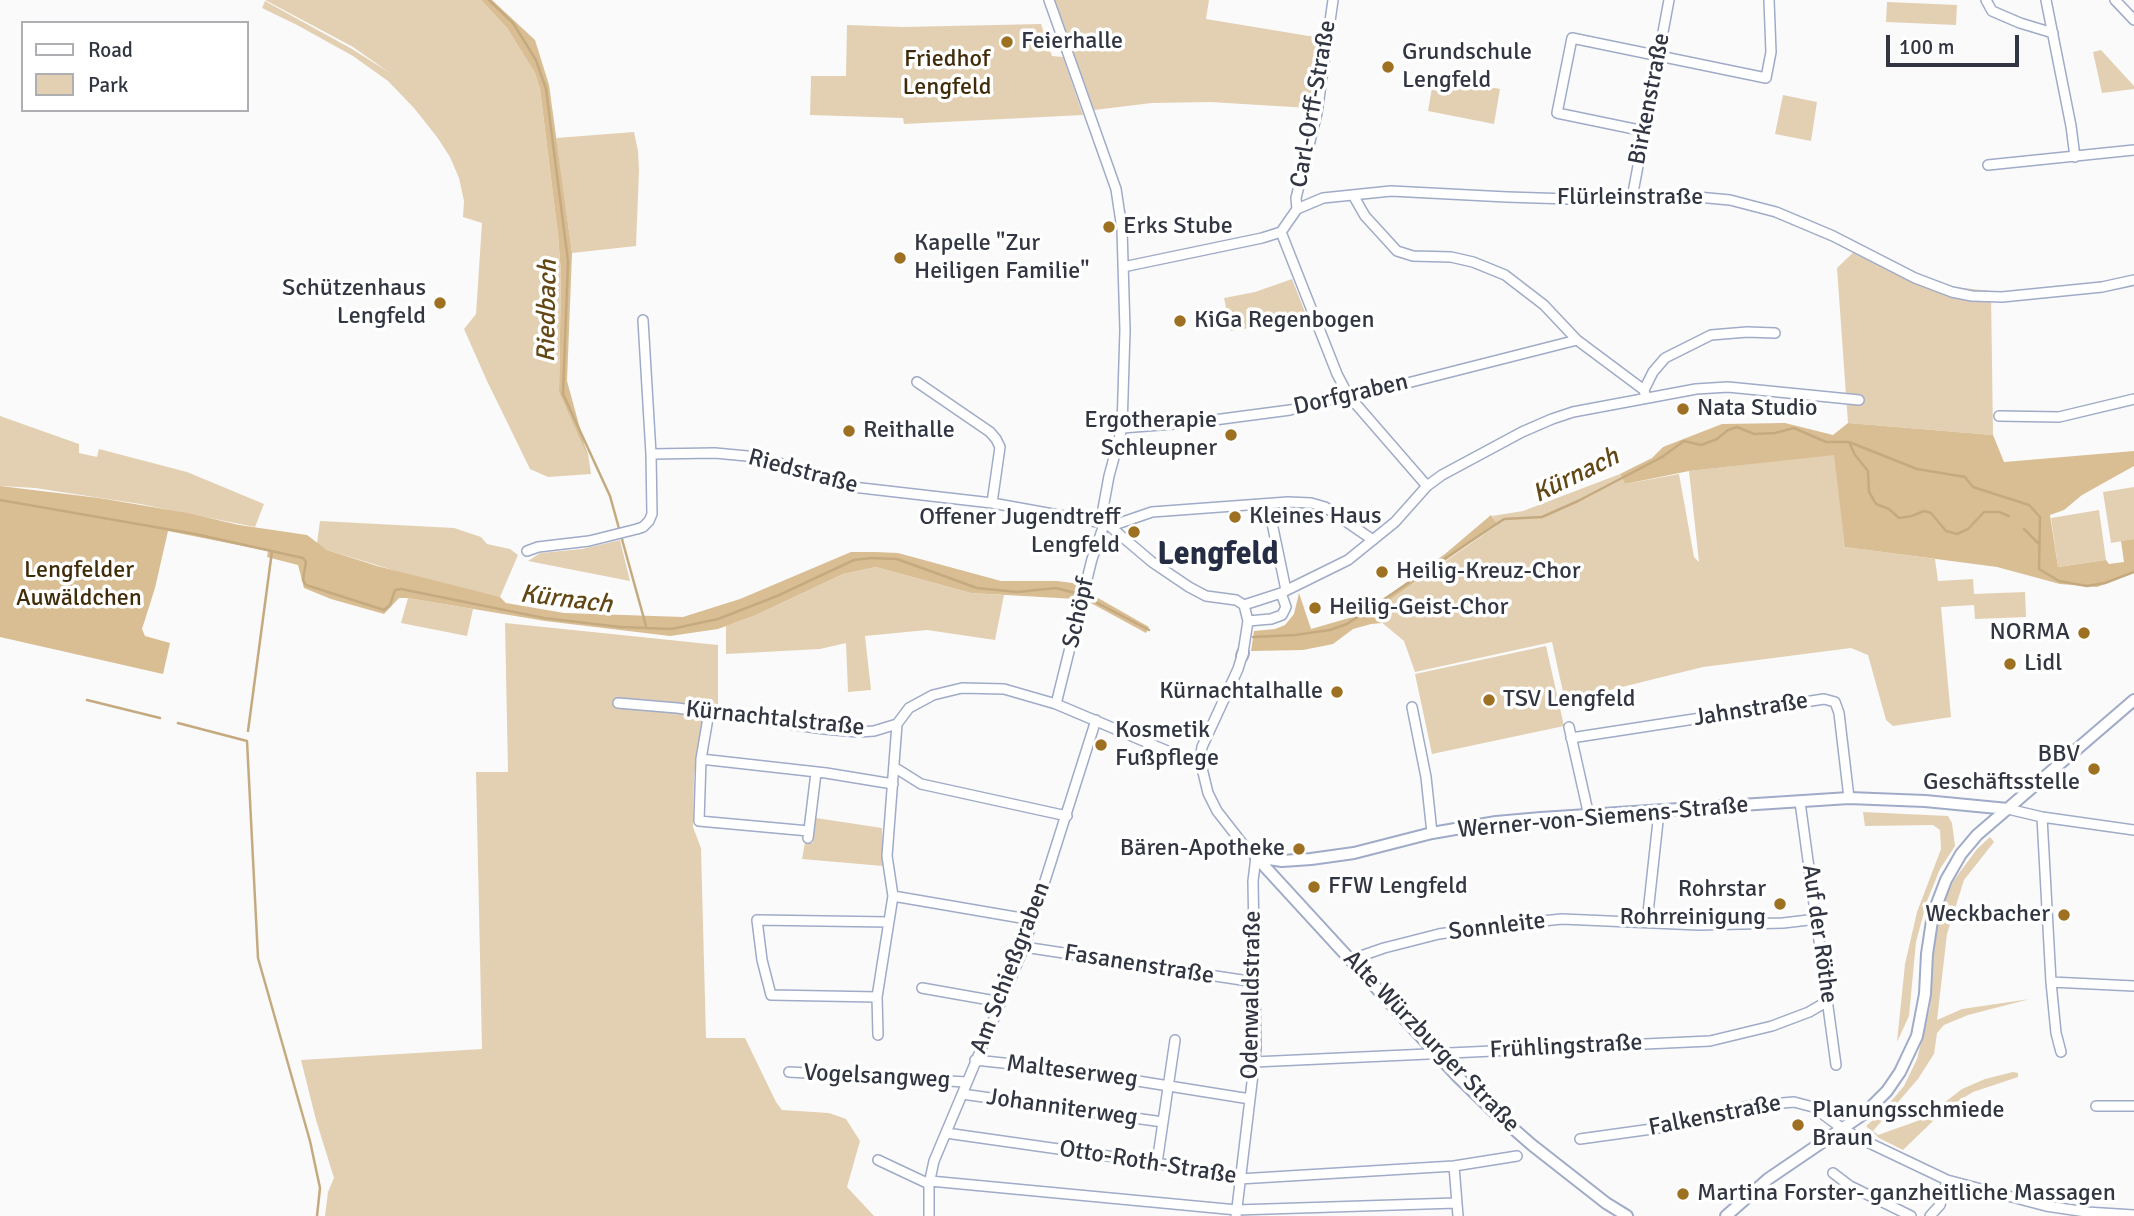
<!DOCTYPE html>
<html>
<head>
<meta charset="utf-8">
<style>
	body { margin:0 }
	#map { position:relative; width:2134px; height:1216px; overflow:hidden; background:#fafafa; font-family:Signika,sans-serif }
	canvas { display:block }
	.legend { position:absolute; left:21px; top:21px; width:228px; height:91px; box-sizing:border-box; background:#fff; border:2px solid #adafb3; margin:0; padding:9px 12px; list-style:none; font-size:21px; color:#323642 }
	.legend li { display:flex; align-items:center; gap:14px; height:35px }
	.legend b { width:35px; border:2px solid #adafb3 }
	.scale { position:absolute; left:1886px; top:35px; width:133px; height:32px; box-sizing:border-box; border:4px solid #323642; border-top:0; padding-left:9px; font-size:21px; line-height:24px; white-space:nowrap; color:#323642; -webkit-text-stroke:5px #fff; paint-order:stroke }
</style>
</head>
<body>
<div id="map">
<canvas width="2134" height="1216"></canvas>
<ul class="legend">
<li><b style="height:9px;background:#fff"></b>Road</li>
<li><b style="height:19px;background:#e3d0b3"></b>Park</li>
</ul>
<div class="scale">100 m</div>
</div>
<script>
const ctx = document.querySelector('canvas').getContext('2d');
ctx.lineJoin = 'round';
function fill(path, color) { ctx.fillStyle = color; ctx.fill(path, 'evenodd'); }
const poly = rows => new Path2D(rows.map(r => 'M' + r).join(''));
function trace(path, color, width, dash) { ctx.strokeStyle = color; ctx.lineWidth = width; ctx.lineCap = dash ? 'butt' : 'round'; ctx.setLineDash(dash || []); ctx.stroke(path); }
function drawText(font, color, halo, rows, align = 'center') {
  ctx.font = font + ' Signika,sans-serif'; ctx.lineWidth = 7; ctx.setLineDash([]); ctx.textBaseline = 'middle'; ctx.strokeStyle = halo; ctx.fillStyle = color; for (const [text, x, y, turn = 0] of rows) {
    ctx.save(); ctx.translate(x, y); ctx.rotate((+turn || 0) * Math.PI / 180); ctx.textAlign = isNaN(turn) ? turn : align; if (halo) ctx.strokeText(text, 0, 0); ctx.fillText(text, 0, 0); ctx.restore();
  }
}
const green = poly([
	[265,0,481,0,507,28,535,73,540,89,558,235,561,273,559,392,588,453,591,474,548,477,530,469,487,381,464,329,476,314,482,223,463,217,464,201,459,178,450,157,437,137,414,108,388,81,353,56,297,25,262,8,265,1,352,49,390,73,353,47],
	[1053,0,1209,0,1206,19,1321,38,1309,108,1210,102,1152,103,1094,110],
	[1887,2,1957,5,1956,25,1886,22],
	[1041,24,1052,56,1063,57,1083,115,904,124,903,118,810,115,811,76,846,76,847,25,903,27],
	[2101,50,2134,86,2134,89,2102,93,2093,52],
	[1434,76,1500,89,1494,124,1428,111],
	[1783,95,1817,102,1811,141,1775,134],
	[634,132,638,151,639,170,636,246,572,253,556,138],
	[1861,245,1931,280,1954,287,1991,291,1993,435,1848,423,1837,268],
	[1292,279,1305,312,1266,325,1231,331,1224,298,1255,292],
	[0,416,79,444,79,453,97,457,99,449,187,472,264,504,255,527,140,504,35,488,0,486],
	[1835,454,1846,547,1935,559,1938,581,1973,579,1974,594,2025,592,2026,617,1975,619,1974,605,1941,607,1951,717,1893,726,1886,720,1868,655,1851,648,1703,667,1565,701,1552,642,1415,672,1404,641,1375,617,1379,608,1497,525,1492,516,1523,511,1620,474,1625,484,1679,474,1694,557,1699,562,1689,471],
	[2134,487,2134,539,2111,543,2103,492],
	[2099,510,2106,560,2058,567,2051,518],
	[320,521,454,528,481,537,487,544,510,549,518,555,500,597,432,582,327,550,317,543],
	[620,540,630,581,528,561,540,553,582,549],
	[876,567,971,593,1004,595,995,640,927,630,865,636,871,690,848,692,846,643,820,649,726,654,726,626,756,615,843,574],
	[408,598,473,609,467,636,401,623],
	[505,623,718,645,718,704,705,713,694,775,693,827,701,848,706,1038,745,1038,776,1102,782,1110,829,1113,846,1119,860,1141,847,1187,874,1216,325,1216,328,1192,334,1178,316,1120,301,1060,482,1049,476,772,508,772],
	[1546,646,1564,726,1432,754,1415,674],
	[1863,812,1948,816,1952,823,1955,846,1940,869,1927,901,1916,942,1909,1016,1897,1042,1905,964,1917,912,1941,849,1940,830,1933,825,1865,826],
	[816,818,882,828,883,866,802,859,805,842,813,843],
	[1990,837,1994,842,1964,880,1947,934,1937,1020,1962,1009,2030,999,1968,1015,1944,1025,1937,1033,1934,1054,1918,1079,1873,1131,1878,1135,1923,1119,1962,1089,1985,1079,2013,1072,2018,1073,2018,1077,1973,1092,1960,1100,1933,1121,1903,1150,1879,1138,1866,1126,1882,1112,1904,1086,1917,1059,1930,1007,1935,934,1944,901,1954,880,1977,849]
]);
const forest = poly([
	[481,0,492,0,535,40,549,85,572,253,567,381,587,454,559,392,561,273,558,235,540,89,535,73,507,28],
	[1785,423,1833,435,1848,423,1993,435,2004,462,2134,451,2134,466,2082,495,2064,510,2050,515,2058,567,2106,560,2109,564,2124,562,2121,541,2134,539,2134,573,2097,587,2060,584,1997,567,1845,547,1834,455,1689,471,1625,484,1620,474,1652,458,1663,447,1722,424],
	[0,486,99,498,188,513,239,525,307,535,327,550,377,566,500,597,506,603,564,613,683,617,740,599,851,552,875,552,898,553,1001,581,1057,581,1080,584,1091,594,1149,627,1146,633,1089,602,1076,599,971,593,876,567,843,574,756,615,718,629,670,636,545,621,408,598,399,598,384,614,331,599,304,588,298,565,267,557,268,551,168,531,155,588,142,629,145,636,170,643,163,674,0,637],
	[1491,515,1497,524,1379,608,1375,617,1382,623,1371,624,1353,629,1333,644,1303,650,1251,651,1254,631,1275,629,1285,625,1294,614,1299,593,1311,629,1363,614,1445,554]
]);
const stream = poly([
	[489,0,513,23,536,60,546,89,568,261,563,394,610,496,646,626],
	[1849,442,1855,455,1868,471,1869,492,1876,504,1889,509,1899,518,1912,516,1924,511,1931,513,1946,531,1957,534,1968,529,1984,512,1999,512,2009,516],
	[0,500,195,534,303,558,306,562,303,580,306,585,384,610,390,605,395,590,401,589,544,618,620,627,671,629,718,619,777,596,854,560,871,558,897,559,977,588,1017,592,1056,588,1079,594],
	[2024,529,2039,544],
	[1086,597,1149,630],
	[1253,637,1295,635,1330,630,1347,624,1504,519,1542,517,1578,501,1662,457,1684,441,1701,445,1717,439,1728,430,1737,427,1754,434,1775,433,1794,428,1826,442,1849,442,1917,469,1965,477,1973,487,2029,505,2040,517,2039,569,2059,581,2087,586,2105,583,2134,572],
	[87,700,160,718],
	[178,723,247,741,258,958,310,1141,320,1188,317,1216],
	[248,731,272,551]
]);
const minor = poly([
	[1049,0,1116,189,1122,229,1125,330,1122,428,1109,476,1102,514,1105,522,1092,559,1056,704],
	[1986,0,1992,11,2020,23,2053,33],
	[2046,0,2071,126,2075,157],
	[2115,0,2134,20],
	[1644,131,1557,113,1572,38,1766,78,1771,52,1769,0],
	[1988,165,2134,150],
	[1353,195,1365,216,1397,251,1413,256,1451,257,1473,262,1505,275,1544,305,1577,340,1644,390,1646,398],
	[1632,198,1669,0],
	[1297,209,1296,198,1317,113,1333,0],
	[1281,232,1337,374,1348,395,1427,486],
	[1123,267,1262,238,1281,232,1297,209,1323,198,1391,191,1507,197,1600,200,1697,197,1730,200,1776,212,1833,236,1915,278,1952,292,1972,296,2002,297,2102,287,2134,280],
	[917,382,990,432,996,439,1000,447,992,503],
	[1644,390,1653,372,1665,358,1711,335,1747,332,1775,333],
	[1999,416,2059,417,2134,399],
	[1122,428,1199,422,1290,410,1348,395,1360,395,1577,340],
	[651,454,715,453,747,456,779,463,844,486,992,503,1114,525,1152,512,1288,502,1311,503,1325,507,1373,540],
	[1268,504,1286,590],
	[1106,523,1152,562,1189,587,1206,596,1236,600,1244,605,1248,621,1243,653],
	[527,551,538,547,589,541,637,529,643,527,649,521,652,514,651,454,643,320],
	[1244,605,1281,593,1348,560,1395,522,1427,486,1442,475,1522,432,1552,419,1573,412,1696,389,1728,387,1859,400],
	[1248,621,1271,619,1282,615,1286,607,1281,593],
	[618,703,677,708,824,729,858,732,874,731,897,724,909,708,933,695,962,688,1004,689,1056,704,1191,761,1200,760],
	[1412,707,1426,777,1432,833],
	[709,712,701,759,699,821,809,831],
	[897,724,887,856,893,896,1033,920],
	[1569,727,1589,816],
	[1571,738,1824,699,1835,702,1839,713,1849,798],
	[701,759,826,773,893,784],
	[894,767,921,784,1067,816],
	[1800,802,1836,1065],
	[2008,809,2042,817,2134,830],
	[2042,817,2051,982,2056,1033,2061,1052],
	[808,838,816,773],
	[1647,922,1659,812],
	[1024,947,1255,982],
	[1353,963,1361,956,1384,948,1439,934,1493,926,1562,919,1699,925,1783,923,1817,919],
	[2051,982,2134,986],
	[922,988,1001,1002],
	[877,997,771,995,762,960,757,920,889,922],
	[878,1035,877,997,893,896],
	[975,1060,1069,1070,1250,1099],
	[1254,1062,1710,1041,1772,1026,1809,1012,1828,1001],
	[789,1072,966,1082],
	[962,1094,1163,1122],
	[2096,1106,2134,1106],
	[946,1133,1157,1163,1239,1179,1454,1166,1517,1156],
	[1580,1139,1695,1123,1748,1106,1794,1102,1813,1107,1843,1129,1863,1140,1947,1180,2046,1206,2086,1212,2134,1215],
	[878,1160,929,1184],
	[1157,1163,1175,1040],
	[1454,1166,1458,1216],
	[1833,1173,1850,1186,1911,1216],
	[930,1181,1237,1210,1456,1203],
	[929,1216,929,1184,934,1161,1024,947,1096,720],
	[1236,1216,1256,1049,1253,881,1256,857,1242,843,1217,811,1208,793,1200,760,1202,747,1238,669,1242,656],
	[1930,1216,1940,1205,1947,1180]
]);
const tertiary = poly([
	[1242,656,1243,653],
	[1256,857,1282,861,1311,859,1354,853,1432,833,1496,822,1541,818,1849,798,1925,801,2008,809],
	[1256,857,1457,1076,1493,1111,1532,1145,1606,1203,1627,1216],
	[1726,1216,1768,1179,1865,1113,1887,1091,1900,1072,1917,1036,1925,994,1927,954,1933,914,1946,880,1961,854,1977,835,2134,700]
]);
const markers = [
	[1007,42,7,"#9d7121"],
	[1388,67,7,"#9d7121"],
	[1109,227,7,"#9d7121"],
	[900,258,7,"#9d7121"],
	[440,303,7,"#9d7121"],
	[1180,321,7,"#9d7121"],
	[1683,409,7,"#9d7121"],
	[849,431,7,"#9d7121"],
	[1231,435,7,"#9d7121"],
	[1235,517,7,"#9d7121"],
	[1134,532,7,"#9d7121"],
	[1382,572,7,"#9d7121"],
	[1315,608,7,"#9d7121"],
	[2084,633,7,"#9d7121"],
	[2010,664,7,"#9d7121"],
	[1337,692,7,"#9d7121"],
	[1489,700,7,"#9d7121"],
	[1101,745,7,"#9d7121"],
	[2094,769,7,"#9d7121"],
	[1299,849,7,"#9d7121"],
	[1314,887,7,"#9d7121"],
	[1780,904,7,"#9d7121"],
	[2064,915,7,"#9d7121"],
	[1798,1125,7,"#9d7121"],
	[1683,1194,7,"#9d7121"]
];
const poiNames = [
	["Feierhalle",1021,42],
	["Grundschule",1402,53],
	["Lengfeld",1402,81],
	["Erks Stube",1123,227],
	["Kapelle \"Zur",914,244],
	["Heiligen Familie\"",914,272],
	["Schützenhaus",426,289,"right"],
	["Lengfeld",426,317,"right"],
	["KiGa Regenbogen",1194,321],
	["Nata Studio",1697,409],
	["Ergotherapie",1217,421,"right"],
	["Schleupner",1217,449,"right"],
	["Reithalle",863,431],
	["Kleines Haus",1249,517],
	["Offener Jugendtreff",1120,518,"right"],
	["Lengfeld",1120,546,"right"],
	["Heilig-Kreuz-Chor",1396,572],
	["Heilig-Geist-Chor",1329,608],
	["NORMA",2070,633,"right"],
	["Lidl",2024,664],
	["Kürnachtalhalle",1323,692,"right"],
	["TSV Lengfeld",1503,700],
	["Kosmetik",1115,731],
	["Fußpflege",1115,759],
	["BBV",2080,755,"right"],
	["Geschäftsstelle",2080,783,"right"],
	["Bären-Apotheke",1285,849,"right"],
	["FFW Lengfeld",1328,887],
	["Rohrstar",1766,890,"right"],
	["Rohrreinigung",1766,918,"right"],
	["Weckbacher",2050,915,"right"],
	["Planungsschmiede",1812,1111],
	["Braun",1812,1139],
	["Martina Forster- ganzheitliche Massagen",1697,1194]
];
const parkNames = [
	["Friedhof",947,60],
	["Lengfeld",947,88],
	["Lengfelder",79,571],
	["Auwäldchen",79,599]
];
const streetNames = [
	["Birkenstraße",1650,99,-79],
	["Carl-Orff-Straße",1314,104,-80],
	["Flürleinstraße",1630,198],
	["Dorfgraben",1351,395,-13],
	["Riedstraße",803,472,15],
	["Schöpf",1079,613,-77],
	["Jahnstraße",1751,710,-9],
	["Kürnachtalstraße",775,719,6],
	["Werner-von-Siemens-Straße",1603,818,-5],
	["Sonnleite",1497,927,-7],
	["Auf der Röthe",1819,934,82],
	["Fasanenstraße",1139,965,9],
	["Am Schießgraben",1011,968,-69],
	["Odenwaldstraße",1252,995,-89],
	["Alte Würzburger Straße",1431,1042,46],
	["Frühlingstraße",1566,1047,-3],
	["Malteserweg",1072,1072,7],
	["Vogelsangweg",877,1077,3],
	["Johanniterweg",1062,1108,8],
	["Falkenstraße",1715,1116,-11],
	["Otto-Roth-Straße",1148,1163,9]
];
const waterNames = [
	["Riedbach",548,311,-89],
	["Kürnach",1576,476,-26],
	["Kürnach",566,600,7]
];
const districtNames = [
	["Lengfeld",1218,556]
];
fill(green, '#e3d0b3');
fill(forest, '#d9bd93');
trace(stream, '#c5aa80', 2.5);
trace(minor, '#a0abc8', 12);
trace(tertiary, '#a0abc8', 14);
trace(minor, '#fff', 9);
trace(tertiary, '#fff', 10);
for (const [x, y, r, color] of markers) { const dot = new Path2D(); dot.arc(x, y, r, 0, 2 * Math.PI); ctx.fillStyle = color; ctx.fill(dot); trace(dot, '#fff', 2.5); }
drawText('24px', '#323642', '#fff', poiNames, 'left');
drawText('24px', '#402c09', '#fff', parkNames);
drawText('24px', '#323642', '#fff', streetNames);
drawText('italic 26px', '#634715', '#fff', waterNames);
drawText('bold 32px', '#252d45', '#fff', districtNames);
</script>
</body>
</html>
